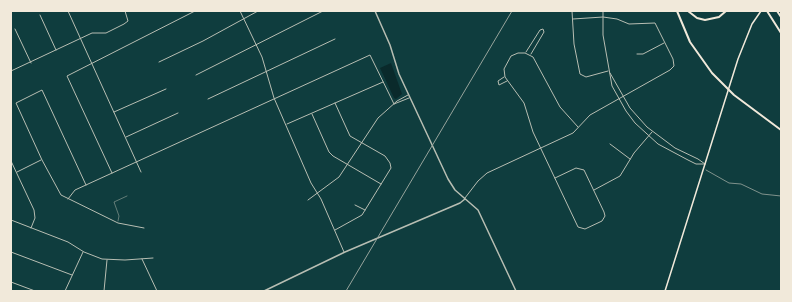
<!DOCTYPE html>
<html>
<head>
<meta charset="utf-8">
<style>
	body { margin:0 }
	#map { position:relative; width:792px; height:302px; overflow:hidden; background:#0f3d3e; font-family:"Asap Condensed",sans-serif }
	canvas { display:block }
	.frame { position:absolute; inset:0; border:12px solid #f1e9da; pointer-events:none }
</style>
</head>
<body>
<div id="map">
<canvas width="792" height="302"></canvas>
<div class="frame"></div>
</div>
<script>
const ctx = document.querySelector('canvas').getContext('2d');
ctx.lineJoin = 'round';
function fill(path, color) { ctx.fillStyle = color; ctx.fill(path, 'evenodd'); }
const poly = rows => new Path2D(rows.map(r => 'M' + r).join(''));
function trace(path, color, width, dash) { ctx.strokeStyle = color; ctx.lineWidth = width; ctx.lineCap = dash ? 'butt' : 'round'; ctx.setLineDash(dash || []); ctx.stroke(path); }
const water = poly([
	[391,63,402,94,396,99,394,98,380,68]
]);
const path = poly([
	[706,170,729,183,741,184,762,194,781,196]
]);
const service = poly([
	[118,221,119,216,114,202,127,196]
]);
const minor = poly([
	[68,11,141,172],
	[240,11,262,57,274,98,311,183,321,199,344,252],
	[572,11,574,44,580,74,586,77,608,71],
	[603,11,603,35,612,86,626,111,635,123,658,144,688,160,696,164,704,164],
	[40,15,56,50],
	[15,29,31,63],
	[526,52,540,30,543,29,544,32,531,54],
	[637,54,643,54,664,43],
	[159,62,203,41,258,11],
	[11,71,92,33,106,33,124,24,128,21,125,11],
	[610,73,630,108,647,127,675,148,698,159,705,164],
	[196,75,323,11],
	[504,77,498,81,499,85,507,81],
	[208,99,335,39],
	[394,104,409,98],
	[114,112,166,89],
	[312,114,329,152,333,156,381,184],
	[287,124,383,82],
	[126,137,178,113],
	[610,144,630,159],
	[11,161,34,210,35,218,31,228],
	[17,172,41,160],
	[112,173,67,76,195,11],
	[555,178,576,168,584,170,604,212,605,216,602,221,585,229,578,227,533,132,524,103,505,77,504,69,511,56,518,53,525,53,533,57,560,107,578,127],
	[86,185,42,90,16,103,42,160,61,195,118,223,144,228],
	[594,190,620,176,634,153,652,132],
	[465,198,478,181,487,173,573,133,590,115,670,70,674,66,673,59,655,23,629,24,617,19,603,17,573,19],
	[68,199,75,190,370,55,394,104],
	[308,200,339,177,378,118,397,101,408,95],
	[355,205,365,210],
	[11,220,68,242,84,252,102,259,125,260,153,258],
	[335,230,362,215,391,168,390,163,385,156,350,136,335,103],
	[11,252,72,275],
	[142,259,157,291],
	[11,282,35,291],
	[65,291,83,252],
	[104,291,107,260]
]);
const tertiary = poly([
	[375,11,390,45,399,74,448,179,455,190,478,210,516,291],
	[264,291,345,252,460,203,465,199]
]);
const primary = poly([
	[665,291,738,59,752,24,761,11]
]);
const motorway = poly([
	[677,11,690,42,712,73,734,95,781,130],
	[688,11,697,18,705,20,719,17,726,11],
	[767,11,781,33],
	[777,11,781,17]
]);
const rail = poly([
	[346,291,512,11]
]);
fill(water, '#0a2a2b');
trace(path, '#f1e9da', 0.5);
trace(service, '#b8beb3', 0.5);
trace(minor, '#b8beb3', 1);
trace(tertiary, '#b8beb3', 1.5);
trace(primary, '#f1e9da', 1.5);
trace(motorway, '#f1e9da', 2);
trace(rail, '#97a49c', 1);
</script>
</body>
</html>
